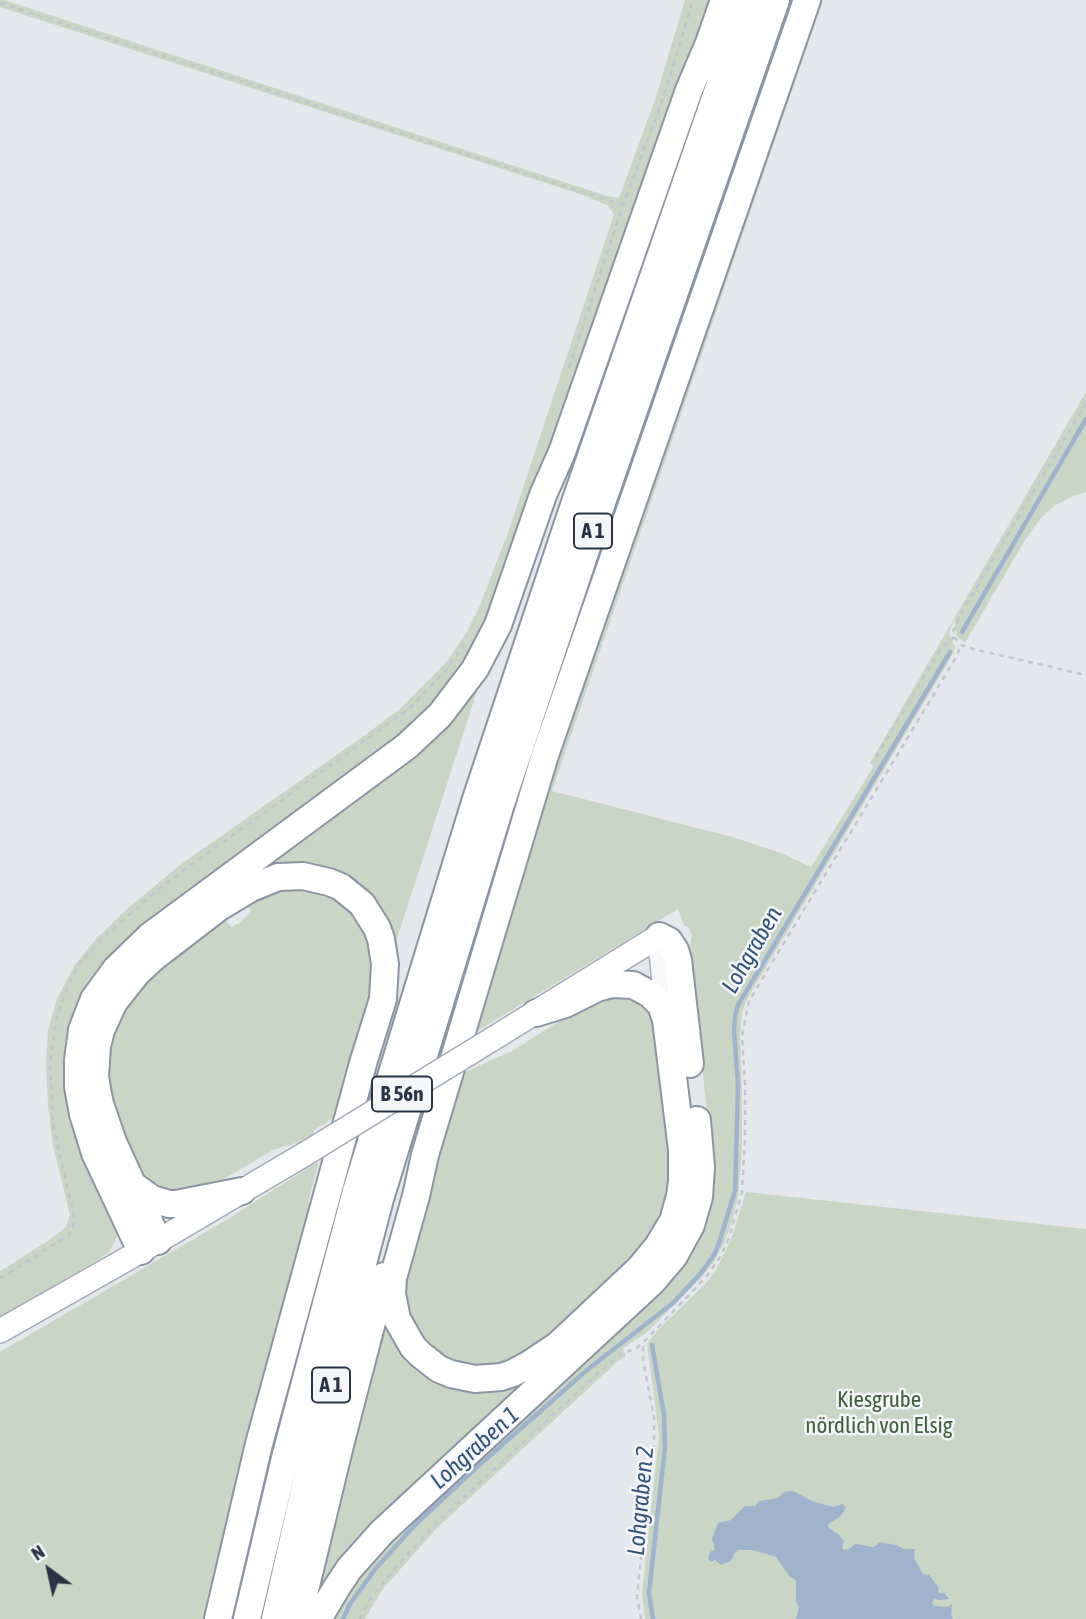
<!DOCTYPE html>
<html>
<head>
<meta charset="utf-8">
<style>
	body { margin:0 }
	#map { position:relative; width:1086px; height:1619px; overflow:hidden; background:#e4e7ec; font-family:"Asap Condensed",sans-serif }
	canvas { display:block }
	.north { position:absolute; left:14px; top:1535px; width:70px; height:70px; -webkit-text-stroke:5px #f4f6f9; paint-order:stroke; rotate:327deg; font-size:19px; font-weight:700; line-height:28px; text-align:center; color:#2b3445 }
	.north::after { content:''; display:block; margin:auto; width:24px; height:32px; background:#2b3445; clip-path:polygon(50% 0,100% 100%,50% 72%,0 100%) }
</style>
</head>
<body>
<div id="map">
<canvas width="1086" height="1619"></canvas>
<div class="north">N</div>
</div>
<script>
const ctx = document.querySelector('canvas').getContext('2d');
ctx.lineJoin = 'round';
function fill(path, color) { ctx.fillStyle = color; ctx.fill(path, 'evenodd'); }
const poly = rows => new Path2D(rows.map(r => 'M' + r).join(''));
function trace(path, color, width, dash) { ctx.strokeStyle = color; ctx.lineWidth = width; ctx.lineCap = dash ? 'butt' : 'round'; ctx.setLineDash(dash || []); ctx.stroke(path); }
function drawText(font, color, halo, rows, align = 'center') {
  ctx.font = font + ' "Asap Condensed",sans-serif'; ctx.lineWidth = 5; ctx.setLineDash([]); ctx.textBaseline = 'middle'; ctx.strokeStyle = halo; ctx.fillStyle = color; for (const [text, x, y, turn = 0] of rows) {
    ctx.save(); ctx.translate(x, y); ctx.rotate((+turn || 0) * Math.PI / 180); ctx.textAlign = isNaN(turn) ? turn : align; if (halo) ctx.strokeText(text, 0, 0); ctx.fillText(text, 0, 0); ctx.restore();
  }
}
const green = poly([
	[0,0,4,0,607,196,619,198,656,97,685,0,711,0,493,619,438,707,93,988,118,1234,114,1243,109,1252,98,1260,0,1317,0,1271,48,1241,66,1227,70,1215,53,1146,48,1105,46,1063,48,1031,57,999,74,966,96,939,127,909,180,865,365,735,401,708,448,660,465,635,480,605,509,530,614,214,607,205,583,195,0,7],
	[816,0,823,0,552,791,729,836,779,852,811,867,874,766,870,763,1086,392,1086,492,1073,496,1054,506,1041,518,1025,540,965,643,957,637,954,619,949,634,955,647,953,654,747,999,742,1013,740,1036,742,1093,742,1149,738,1197,731,1225,722,1247,713,1263,702,1277,646,1333,623,1348,626,1356,617,1362,436,1529,382,1590,365,1619,326,1619,335,1602,709,1171,706,1104,690,948,692,935,688,927,684,925,678,909,469,1036,519,869],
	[478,678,480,680,478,688,393,951,390,949,386,934,378,917,366,900,352,888,336,878,319,872,299,869,288,870,276,872,250,882,220,899,156,947,118,986,103,1010,97,1024,91,1051,89,1077,91,1092,99,1123,135,1206,129,1208,99,1137,87,1101,85,1084,85,1055,88,1038,98,1007,106,994,126,967,161,937,356,794,422,743,455,709],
	[325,888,364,919,378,977,338,1115,314,1130,314,1133,303,1141,273,1150,200,1193,186,1198,148,1188,117,1134,103,1054,128,993,221,920,227,922,231,927,241,922,249,913,251,909,246,906,241,912,236,911,262,890],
	[618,991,656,1011,674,1197,636,1263,516,1364,464,1370,416,1340,399,1285,463,1073,514,1050,586,1004],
	[319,1161,308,1203,318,1198,207,1619,0,1619,0,1352,228,1219],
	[746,1192,1086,1229,1086,1619,645,1619,642,1594,659,1436,647,1344,656,1332,707,1282,716,1270,732,1237],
	[690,1207,317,1607,312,1599,386,1305,406,1349,502,1383]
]);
const water = poly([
	[793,1491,812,1501,833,1507,842,1504,846,1507,841,1516,828,1524,829,1528,838,1534,844,1541,842,1548,844,1550,849,1549,855,1544,874,1547,880,1542,896,1545,904,1549,915,1549,914,1558,923,1574,929,1575,939,1588,938,1593,944,1593,949,1599,941,1600,934,1599,932,1604,935,1606,947,1607,952,1604,951,1615,953,1619,796,1619,799,1607,796,1602,796,1580,789,1576,776,1557,753,1550,738,1550,734,1554,731,1561,721,1565,715,1560,710,1562,708,1558,710,1552,715,1549,712,1539,718,1523,731,1520,745,1506,755,1506,759,1501,778,1498,784,1492]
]);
const stream = poly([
	[962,632,1086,419],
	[652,1345,664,1415,665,1447,649,1593,653,1619],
	[343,1619,350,1604,376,1568,415,1525,476,1468,587,1370,673,1303,701,1273,714,1255,719,1243,735,1191,738,1085,734,1031,735,1016,738,1005,950,652]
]);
const path = poly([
	[0,3,623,205],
	[569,368,623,205,664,96,693,0],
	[1086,403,960,615,953,632,954,637,961,645,973,649,1086,675],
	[876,757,940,650,954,637],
	[0,1278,69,1235,75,1221,53,1125,50,1064,57,1015,66,991,79,964,106,935,166,883,410,708,446,670,464,645],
	[360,1619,370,1599,397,1566,435,1524,605,1367,623,1353,635,1349,643,1343,707,1276,720,1257,729,1238,742,1192,745,1139,745,1084,742,1036,749,1001,955,659,961,645],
	[641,1619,637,1597,639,1576,654,1444,654,1417,643,1360,643,1343]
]);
const minor = poly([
	[654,939,659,957,664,1011]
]);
const major = poly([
	[499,1035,659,936],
	[0,1331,141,1251,305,1154]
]);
const highway = poly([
	[659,936,669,941,675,950,678,960,690,1064],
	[536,1013,565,1004,597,988,612,984,633,985,650,994,661,1005,666,1020,682,1150,682,1181,680,1196,673,1221,658,1246,639,1269,558,1345,528,1365,513,1373,501,1377,475,1379,451,1374,439,1369,421,1355,413,1347,397,1319,392,1294,393,1278,416,1196,425,1155,545,755,807,0],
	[133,1185,152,1199,169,1204,176,1204,242,1191],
	[158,1241,113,1142,100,1104,97,1089,95,1076,97,1046,101,1030,114,1002,137,973,153,958,218,908,251,888,278,877,303,876,329,882,341,887,362,904,377,928,381,939,385,964,383,999,364,1060,259,1444,218,1619],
	[141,1251,95,1153,83,1114,78,1087,78,1060,82,1030,94,999,116,969,150,936,407,746,440,715,475,669,498,625,543,495,562,452,689,90,709,43,724,0],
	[247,1619,286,1454,356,1191,476,799,572,511,749,0],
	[275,1619,311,1461,380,1199,500,807,596,520,776,0],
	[298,1619,341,1441,384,1276],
	[318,1619,337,1587,349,1569,382,1532,652,1282,674,1256,691,1225,699,1197,701,1167,697,1120]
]);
const majorBridge = poly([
	[305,1154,499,1035]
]);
const shields = [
	[593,531,38],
	[402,1094,60],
	[331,1385,38]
];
const shieldNames = [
	["A 1",593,531],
	["B 56n",402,1094],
	["A 1",331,1385]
];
const parkNames = [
	["Kiesgrube",879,1400],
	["nördlich von Elsig",879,1426]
];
const waterNames = [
	["Lohgraben",752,950,-60],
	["Lohgraben 1",475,1448,-42],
	["Lohgraben 2",641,1501,-85]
];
fill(green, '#c9d6c5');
fill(water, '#9fb4cc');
trace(stream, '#9fb4cc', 4.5);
trace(minor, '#a9aeb7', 21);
trace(major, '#a3abb8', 26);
trace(highway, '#8b94a3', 30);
trace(path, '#c2c5cb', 2.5, [5, 5]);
trace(minor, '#f7f8fa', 18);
trace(major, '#fff', 23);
trace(highway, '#fff', 26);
trace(majorBridge, '#a3abb8', 26, []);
trace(majorBridge, '#fff', 23);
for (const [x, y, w] of shields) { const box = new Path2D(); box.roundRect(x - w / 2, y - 17.5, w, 35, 5); ctx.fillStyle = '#f4f6f9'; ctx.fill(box); trace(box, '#2b3445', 2); }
drawText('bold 21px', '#2b3445', null, shieldNames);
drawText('23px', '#3f6138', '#f4f6f9', parkNames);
drawText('italic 24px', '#34527a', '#f4f6f9', waterNames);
</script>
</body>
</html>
